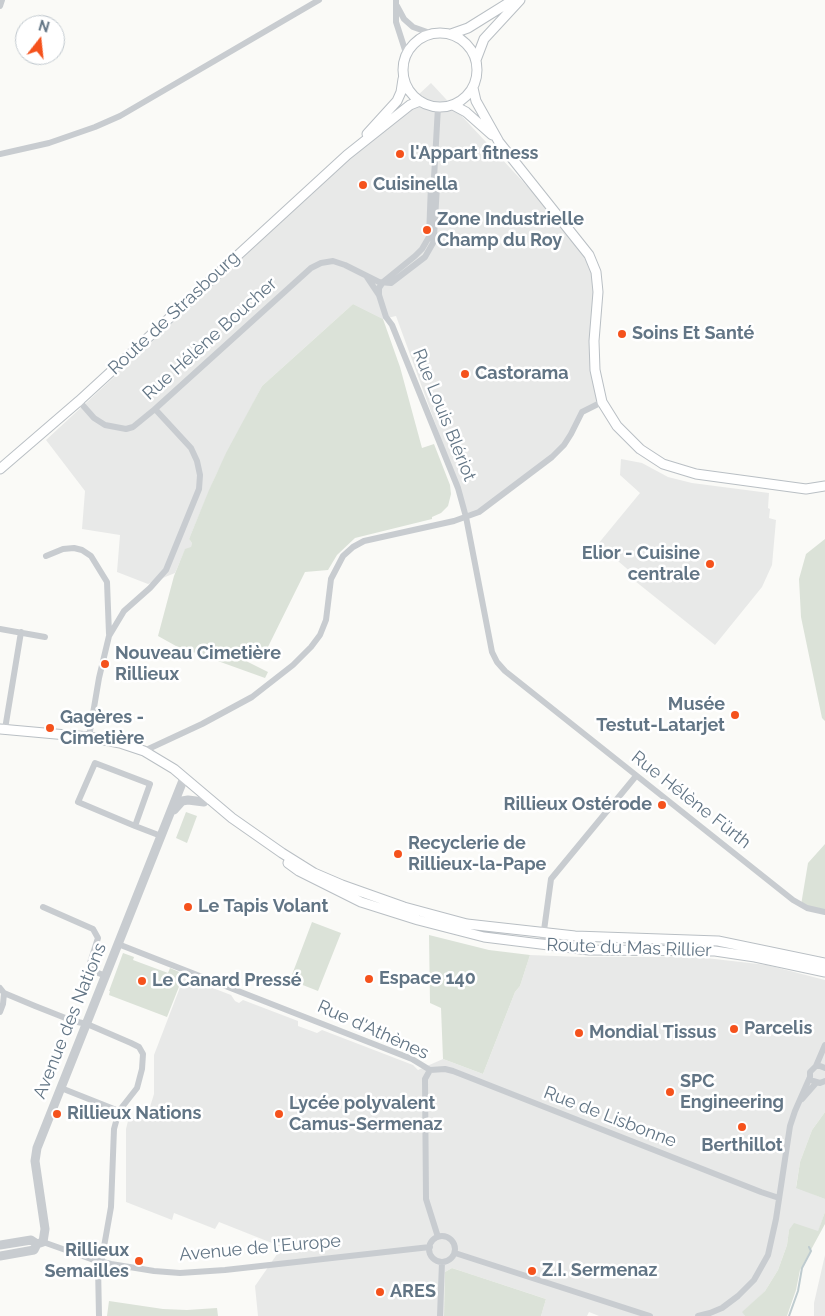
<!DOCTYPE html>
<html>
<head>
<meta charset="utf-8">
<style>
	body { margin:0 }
	#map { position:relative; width:825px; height:1316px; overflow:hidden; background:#fafaf7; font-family:Raleway,sans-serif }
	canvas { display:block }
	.north { position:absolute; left:15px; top:15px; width:50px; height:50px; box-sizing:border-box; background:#fff; border:1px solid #c0c8ce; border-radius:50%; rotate:16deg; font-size:14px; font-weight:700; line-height:20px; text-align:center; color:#627585 }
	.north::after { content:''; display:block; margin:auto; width:18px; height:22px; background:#f5521c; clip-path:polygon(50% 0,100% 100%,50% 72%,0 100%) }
</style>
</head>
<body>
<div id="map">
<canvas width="825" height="1316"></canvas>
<div class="north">N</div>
</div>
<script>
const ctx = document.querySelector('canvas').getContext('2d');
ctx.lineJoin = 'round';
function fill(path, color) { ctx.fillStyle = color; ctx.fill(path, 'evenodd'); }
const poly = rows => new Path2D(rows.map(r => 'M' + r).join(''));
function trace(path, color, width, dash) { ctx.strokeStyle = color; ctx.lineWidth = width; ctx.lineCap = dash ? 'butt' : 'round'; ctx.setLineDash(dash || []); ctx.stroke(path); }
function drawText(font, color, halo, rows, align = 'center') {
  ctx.font = font + ' Raleway,sans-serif'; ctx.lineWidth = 5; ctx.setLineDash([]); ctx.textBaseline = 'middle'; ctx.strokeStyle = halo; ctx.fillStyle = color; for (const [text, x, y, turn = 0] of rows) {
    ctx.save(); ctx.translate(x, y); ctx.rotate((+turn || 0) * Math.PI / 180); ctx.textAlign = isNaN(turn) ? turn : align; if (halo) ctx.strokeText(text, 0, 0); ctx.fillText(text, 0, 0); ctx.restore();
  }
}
const built = poly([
	[431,83,540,200,576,244,587,262,593,275,594,291,590,371,599,397,598,406,583,413,566,445,475,512,468,513,396,316,383,319,353,304,262,386,216,475,189,539,192,543,191,548,185,550,175,573,148,584,117,572,120,535,82,529,85,491,46,440],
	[621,459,642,463,668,477,692,483,769,493,768,508,770,509,769,518,776,520,772,565,762,587,715,645,635,581,632,573,598,544,640,493,620,475],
	[530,955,581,957,697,957,767,965,825,980,825,1112,812,1130,800,1162,796,1187,825,1199,825,1212,818,1232,789,1230,787,1245,778,1270,765,1291,743,1312,745,1316,599,1316,589,1312,587,1316,541,1316,546,1299,452,1268,445,1272,444,1316,258,1316,255,1286,282,1247,219,1222,215,1229,174,1213,172,1220,126,1202,126,1129,128,1121,150,1107,154,1094,154,1055,184,977,231,995,235,1001,239,1003,243,1000,298,1021,298,1026,317,1033,322,1030,413,1065,418,1070,443,1059,483,1074,515,992,520,986],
	[825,1255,825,1316,814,1316,814,1303]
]);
const green = poly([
	[353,304,383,319,400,367,422,448,434,444,450,485,451,494,448,506,441,513,432,517,432,519,355,538,337,555,328,570,305,572,263,657,243,647,238,657,268,672,265,678,176,646,158,636,174,576,185,549,191,547,192,543,189,539,209,490,226,453,262,386],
	[825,539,825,721,822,718,801,617,799,579,806,554],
	[186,812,197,816,187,843,176,838],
	[825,844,825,910,801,905,808,863],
	[312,922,341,933,318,991,290,980],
	[429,935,489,950,530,955,520,986,515,992,483,1074,443,1059,441,1008,430,1003],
	[123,953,134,957,133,960,168,973,170,968,184,974,167,1017,109,995,110,991,109,991],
	[825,1112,825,1199,796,1188,800,1162,812,1130],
	[825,1212,825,1224,800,1270,796,1290,787,1316,745,1316,742,1312,765,1291,778,1270,787,1245,789,1230,794,1223,818,1231],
	[452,1268,546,1299,541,1316,444,1316,445,1272],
	[109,1301,163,1309,187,1310,217,1308,218,1316,107,1316]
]);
const stream = poly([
	[789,1316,798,1291,802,1268,811,1251,809,1247]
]);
const minor = poly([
	[396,0,396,22,406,53],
	[0,6,2,0],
	[397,6,404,19,413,27,430,33],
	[0,154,49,143,95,127,120,116,319,0],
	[434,178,431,184,429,237,422,249,415,256,383,282,379,288,379,295,386,317,392,325,458,488,466,517,492,652,497,662,505,671,793,900,807,908,825,912],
	[367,277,379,295],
	[79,401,94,418,105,425,126,429,133,427,155,409,311,268,321,263,333,261,345,265,379,282,391,283,425,257,433,243,434,236,437,186,434,178,438,107],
	[46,556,63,549,74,548,82,550,91,556,107,582,109,634],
	[0,629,45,637],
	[5,729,21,632],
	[89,737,99,678,109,636,124,611,150,588,166,570,199,489,200,475,197,461,191,448,155,409],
	[144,751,202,724,252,697,293,665,311,647,320,635,326,620,331,579,343,556,353,547,364,541,454,521,479,512,552,457,564,445,571,434,582,412,602,402],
	[135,826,150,784,95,763,78,802,135,826,161,836],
	[43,907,93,929,98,938,90,963,91,968,93,971,106,976],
	[118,944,412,1059,430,1070,425,1079,426,1199,438,1237],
	[542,945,551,879,636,776],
	[0,988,4,993,35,1006,73,1021,87,1024,131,1043,139,1047,143,1054,142,1069,137,1088,119,1111,114,1129,111,1207,102,1258,98,1266,99,1316],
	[0,1012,3,1004,4,993],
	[816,1066,820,1066,825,1068],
	[430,1070,445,1069,453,1071,761,1192,779,1198],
	[813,1081,820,1083,825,1081],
	[61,1088,119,1111],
	[802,1099,816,1083],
	'429 1249a13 13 0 1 1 26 0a13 13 0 1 1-26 0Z',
	[43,1242,91,1259,111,1264,154,1271,180,1273,225,1270,430,1247],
	[455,1253,650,1316],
	[440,1316,442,1262],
	[698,1316,710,1313,722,1308,738,1296,754,1280,768,1255,776,1219,790,1126,795,1111,810,1077,810,1072,816,1066,825,1045]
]);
const tertiary = poly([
	[174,810,182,801,188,800,204,802],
	[0,1245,31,1240,37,1244,43,1242,45,1229,35,1161,37,1148,184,778],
	[0,1256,34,1250,37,1244]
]);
const secondary = poly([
	'403 70a37 37 0 1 1 74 0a37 37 0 1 1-74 0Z',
	[451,34,468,28,513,0],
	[476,60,484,39,520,0],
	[473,88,476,101,499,142,589,255,596,272,598,292,594,341,595,370,602,402,617,426,640,449,663,464,696,474,806,489,825,486],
	[453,105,466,112,492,135],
	[367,134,397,101,401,92,403,79],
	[0,469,79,401,347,155,410,105,420,101],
	[0,729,89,737,120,743,144,751,174,769,232,818,282,853,314,873,342,885,404,907,467,924,575,936,718,941,825,963],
	[288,863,299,871,361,902,418,920,484,937,589,950,715,951,755,957,825,972]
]);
const markers = [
	[400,154,5,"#f5521c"],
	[363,185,5,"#f5521c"],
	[427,230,5,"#f5521c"],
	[622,334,5,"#f5521c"],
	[465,374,5,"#f5521c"],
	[710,564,5,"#f5521c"],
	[105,664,5,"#f5521c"],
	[735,715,5,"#f5521c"],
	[50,728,5,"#f5521c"],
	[662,805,5,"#f5521c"],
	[398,854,5,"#f5521c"],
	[188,907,5,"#f5521c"],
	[369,979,5,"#f5521c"],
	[142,981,5,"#f5521c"],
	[734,1029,5,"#f5521c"],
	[579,1033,5,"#f5521c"],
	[670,1092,5,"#f5521c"],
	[57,1114,5,"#f5521c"],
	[279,1114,5,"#f5521c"],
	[742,1127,5,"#f5521c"],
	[139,1261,5,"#f5521c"],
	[532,1271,5,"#f5521c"],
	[380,1292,5,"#f5521c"]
];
const poiNames = [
	["l'Appart fitness",410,154],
	["Cuisinella",373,185],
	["Zone Industrielle",437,220],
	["Champ du Roy",437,241],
	["Soins Et Santé",632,334],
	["Castorama",475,374],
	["Elior - Cuisine",700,554,"right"],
	["centrale",700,575,"right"],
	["Nouveau Cimetière",115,654],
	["Rillieux",115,675],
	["Musée",725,705,"right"],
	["Testut-Latarjet",725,726,"right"],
	["Gagères -",60,718],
	["Cimetière",60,739],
	["Rillieux Ostérode",652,805,"right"],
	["Recyclerie de",408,844],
	["Rillieux-la-Pape",408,865],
	["Le Tapis Volant",198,907],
	["Espace 140",379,979],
	["Le Canard Pressé",152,981],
	["Parcelis",744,1029],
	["Mondial Tissus",589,1033],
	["SPC",680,1082],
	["Engineering",680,1103],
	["Lycée polyvalent",289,1104],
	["Camus-Sermenaz",289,1125],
	["Rillieux Nations",67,1114],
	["Berthillot",742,1146,"center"],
	["Rillieux",129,1251,"right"],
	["Semailles",129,1272,"right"],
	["Z.I. Sermenaz",542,1271],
	["ARES",390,1292]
];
const streetNames = [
	["Route de Strasbourg",174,313,-43],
	["Rue Hélène Boucher",210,339,-42],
	["Rue Louis Blériot",444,415,68],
	["Rue Hélène Fürth",691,800,38],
	["Route du Mas Rillier",629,948,2],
	["Avenue des Nations",70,1021,-68],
	["Rue d'Athènes",373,1030,24],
	["Rue de Lisbonne",610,1117,21],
	["Avenue de l'Europe",260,1248,-5]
];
fill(built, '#e8e9e8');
fill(green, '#dbe2d8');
trace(stream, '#becbcf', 2);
trace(secondary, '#b9bfc4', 11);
trace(minor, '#c8ccd0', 6);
trace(tertiary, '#c8ccd0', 9);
trace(secondary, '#fff', 9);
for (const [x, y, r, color] of markers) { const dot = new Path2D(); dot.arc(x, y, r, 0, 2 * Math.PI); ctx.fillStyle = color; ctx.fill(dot); trace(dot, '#fff', 2); }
drawText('bold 18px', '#627585', '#fff', poiNames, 'left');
drawText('18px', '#627585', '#fff', streetNames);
</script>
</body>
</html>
